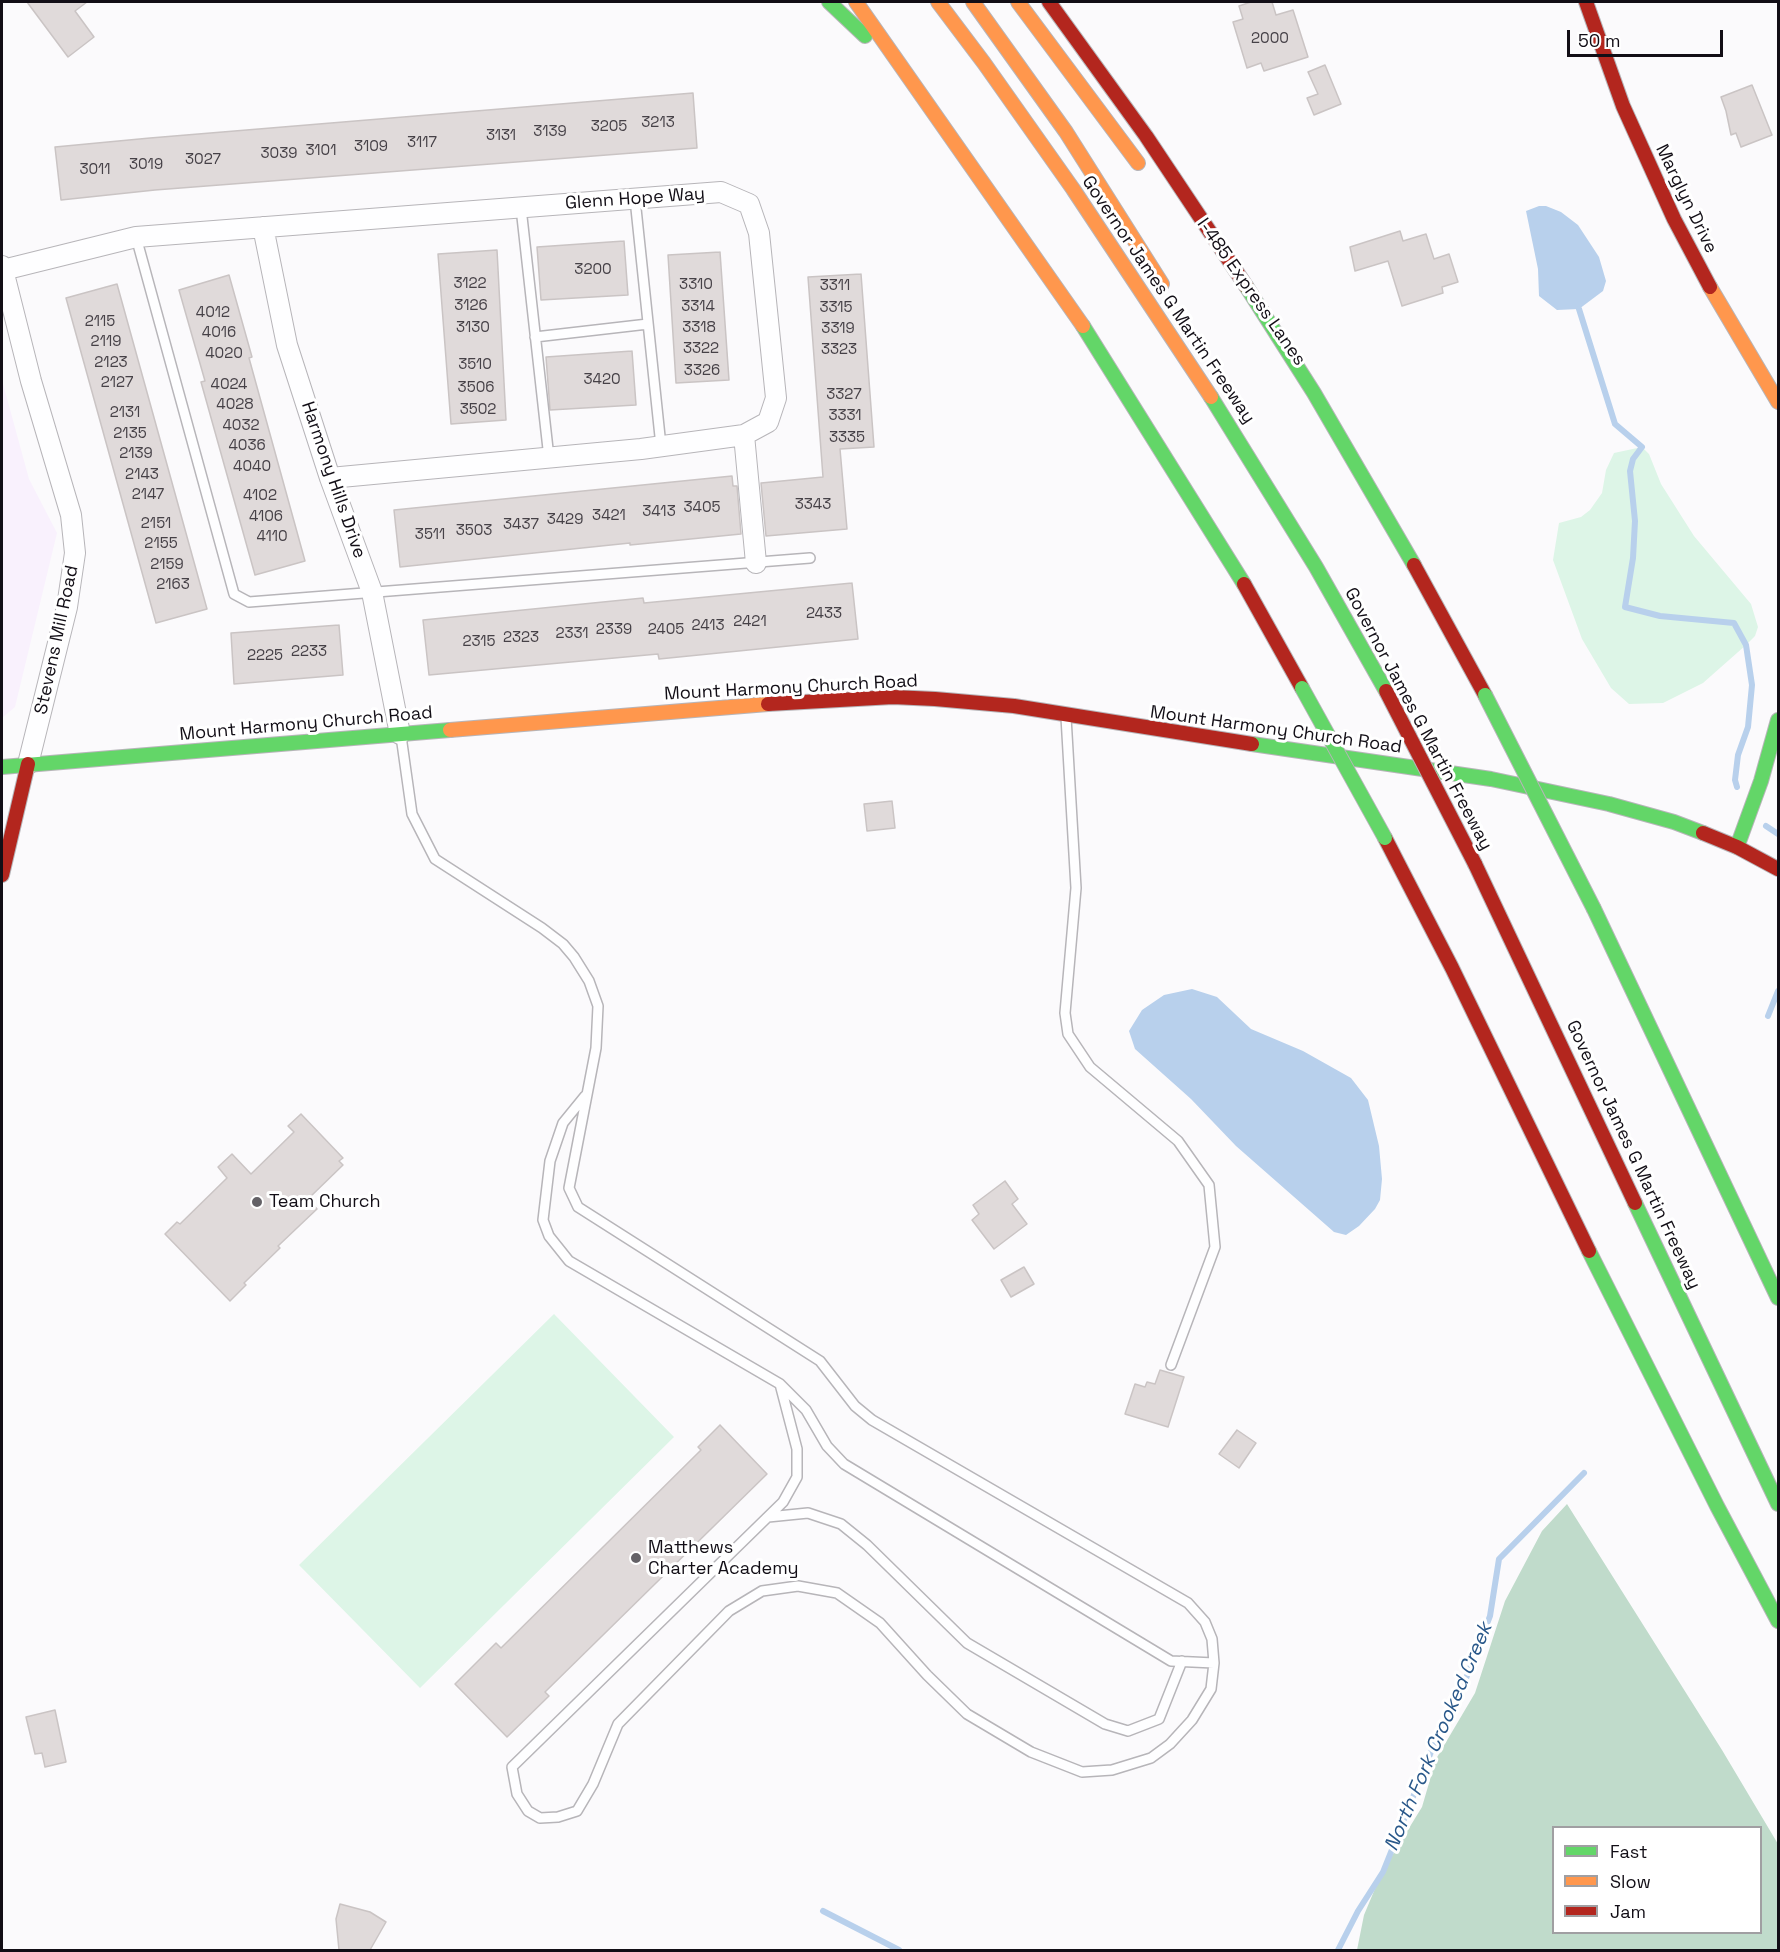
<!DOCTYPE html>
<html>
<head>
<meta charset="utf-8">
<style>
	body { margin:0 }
	#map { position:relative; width:1780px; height:1952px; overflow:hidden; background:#fbfafc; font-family:"Space Grotesk",sans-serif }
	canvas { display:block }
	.frame { position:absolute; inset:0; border:3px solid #120e16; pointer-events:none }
	.legend { position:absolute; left:1552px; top:1826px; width:210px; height:108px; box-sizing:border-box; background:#fff; border:2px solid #a09fa2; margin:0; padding:8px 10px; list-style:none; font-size:18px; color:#120e16 }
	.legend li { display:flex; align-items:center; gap:12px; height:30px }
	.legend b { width:30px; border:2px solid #a09fa2 }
	.scale { position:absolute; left:1567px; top:30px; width:156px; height:27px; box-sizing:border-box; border:3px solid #120e16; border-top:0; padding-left:8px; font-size:18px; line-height:21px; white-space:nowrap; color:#120e16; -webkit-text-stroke:4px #fff; paint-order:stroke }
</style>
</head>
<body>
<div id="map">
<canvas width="1780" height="1952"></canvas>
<div class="frame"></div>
<ul class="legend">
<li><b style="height:8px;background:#63d668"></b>Fast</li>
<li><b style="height:8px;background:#ff974d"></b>Slow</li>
<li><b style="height:8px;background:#b3261e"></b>Jam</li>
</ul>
<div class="scale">50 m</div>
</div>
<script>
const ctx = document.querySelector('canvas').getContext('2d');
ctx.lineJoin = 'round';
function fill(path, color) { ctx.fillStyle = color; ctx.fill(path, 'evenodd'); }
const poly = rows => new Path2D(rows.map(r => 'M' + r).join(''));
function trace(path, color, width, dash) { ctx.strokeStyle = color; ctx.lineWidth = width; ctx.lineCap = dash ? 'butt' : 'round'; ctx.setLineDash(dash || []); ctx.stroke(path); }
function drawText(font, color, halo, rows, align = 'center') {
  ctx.font = font + ' "Space Grotesk",sans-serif'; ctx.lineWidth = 6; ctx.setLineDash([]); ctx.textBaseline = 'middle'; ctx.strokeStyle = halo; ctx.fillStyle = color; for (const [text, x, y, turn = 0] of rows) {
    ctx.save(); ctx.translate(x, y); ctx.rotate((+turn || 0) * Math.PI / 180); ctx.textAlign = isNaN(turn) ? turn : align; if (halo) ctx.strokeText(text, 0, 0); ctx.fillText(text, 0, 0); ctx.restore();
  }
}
const industrial = poly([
	[2,380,29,479,57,533,15,707,2,718]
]);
const green = poly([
	[1642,447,1649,454,1661,484,1694,536,1751,604,1758,627,1755,636,1746,645,1703,683,1663,703,1629,704,1611,688,1582,639,1553,560,1559,523,1581,517,1590,510,1602,493,1606,470,1614,453],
	[554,1314,674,1437,420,1688,299,1565]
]);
const forest = poly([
	[1567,1504,1722,1750,1778,1844,1778,1950,1357,1950,1364,1915,1382,1872,1422,1807,1436,1759,1475,1693,1505,1601,1542,1531],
	[1554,1828,1760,1828,1760,1932,1554,1932]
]);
const water = poly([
	[1539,206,1546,206,1561,212,1578,225,1599,257,1606,281,1603,291,1579,309,1557,310,1539,296,1538,269,1526,211],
	[1192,989,1217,997,1251,1029,1303,1051,1351,1078,1368,1100,1379,1146,1382,1179,1380,1200,1375,1209,1359,1226,1346,1235,1334,1232,1236,1146,1191,1099,1135,1049,1129,1031,1142,1010,1164,995]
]);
const stream = poly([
	[1579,309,1615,424,1642,447,1633,459,1630,471,1635,521,1633,558,1625,607,1660,616,1734,623,1746,645,1752,685,1748,727,1738,755,1735,780,1737,787],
	[1766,826,1778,834],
	[1768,1016,1778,991],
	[823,1911,899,1950],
	[1338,1950,1358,1911,1383,1872,1433,1747,1460,1694,1490,1616,1499,1559,1584,1473]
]);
const building = poly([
	[27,2,87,2,75,11,94,37,68,57,27,2],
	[1251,2,1272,2,1276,15,1293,10,1308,57,1264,71,1261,63,1247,68,1233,22,1243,19,1239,6,1251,2],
	[1325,65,1341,104,1314,115,1307,98,1318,94,1308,72,1325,65],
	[1752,85,1772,135,1741,147,1736,133,1731,135,1726,111,1721,97,1752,85],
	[693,93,697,148,155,190,61,200,55,147,150,138,693,93],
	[1400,231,1403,241,1426,234,1434,259,1449,254,1458,282,1442,287,1443,293,1402,306,1388,261,1355,271,1350,247,1400,231],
	[624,241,628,295,541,300,537,247,624,241],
	[497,250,506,420,451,424,438,254,497,250],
	[720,252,729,380,676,383,668,255,720,252],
	[861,274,874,447,840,449,847,529,766,536,761,483,823,477,808,277,861,274],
	[229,275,252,357,249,358,305,561,255,575,201,382,205,381,179,290,229,275],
	[117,284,207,609,156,623,66,298,117,284],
	[632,351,636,405,550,410,546,357,632,351],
	[732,476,733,486,737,486,741,534,630,545,630,543,400,567,394,510,732,476],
	[852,583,858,639,659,659,658,654,429,675,423,620,643,598,644,603,852,583],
	[339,625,343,675,234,684,231,633,339,625],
	[892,801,895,828,867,831,864,804,892,801],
	[301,1114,343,1158,339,1161,343,1165,308,1199,317,1209,278,1246,280,1248,244,1283,246,1285,230,1301,165,1234,177,1222,180,1224,227,1178,218,1167,232,1154,251,1174,294,1132,288,1126,301,1114],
	[1005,1181,1018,1199,1012,1204,1027,1224,994,1249,972,1220,979,1214,973,1205,1005,1181],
	[1024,1267,1034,1284,1011,1297,1001,1280,1024,1267],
	[1160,1370,1184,1377,1168,1427,1125,1414,1135,1384,1145,1387,1147,1382,1155,1384,1160,1370],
	[720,1425,767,1474,545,1692,549,1696,507,1737,455,1684,496,1643,501,1648,701,1450,698,1447,720,1425],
	[1237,1430,1256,1443,1239,1468,1219,1454,1237,1430],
	[55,1710,66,1762,45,1767,42,1753,35,1754,26,1717,55,1710],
	[340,1904,370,1912,386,1922,370,1950,339,1950,336,1919,340,1904]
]);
const lane = poly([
	[635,199,661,446],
	[521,208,549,458],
	[136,237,234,594,249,602,810,558],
	[535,337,648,324],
	[1066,717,1076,888,1065,1013,1068,1034,1090,1067,1178,1141,1209,1185,1215,1247,1171,1365],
	[401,736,412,814,435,859,542,928,563,944,574,957,589,981,598,1006,596,1048,569,1188,578,1207,820,1361,855,1406,872,1420,1188,1603,1205,1622,1212,1639,1214,1663,1211,1689,1192,1720,1170,1744,1151,1758,1112,1770,1082,1772,1031,1752,967,1714,927,1675,880,1623,837,1593,798,1586,762,1591,729,1611,618,1724,593,1784,577,1811,558,1817,540,1818,528,1811,517,1794,512,1767,783,1502,797,1477,797,1449,780,1384],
	[585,1096,563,1123,550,1161,543,1220,549,1236,569,1261,780,1384,806,1410,827,1446,844,1464,1171,1661,1214,1663],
	[768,1517,808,1513,841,1524,867,1545,967,1643,1105,1724,1128,1731,1159,1719,1182,1661]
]);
const street = poly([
	[263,227,287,345,330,478,372,592,400,734],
	[2,266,31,381,71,515,75,553,67,607,28,764],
	[3,270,136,237,721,192,749,204,759,233,776,398,768,422,744,435,641,449,330,478],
	[744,435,756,563]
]);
const fast = poly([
	[829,2,865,36],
	[1246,286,1314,393,1414,565],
	[1083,326,1244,584],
	[1211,397,1316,567,1386,691],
	[1252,744,1491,779,1609,804,1674,822,1703,833],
	[2,767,450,730],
	[1737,847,1761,781,1778,720],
	[1594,909,1778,1298],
	[1635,1203,1778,1504],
	[1589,1251,1717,1506,1778,1621]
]);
const slow = poly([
	[856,2,1083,326],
	[938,2,984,63,1073,189,1211,397],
	[973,2,1066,132,1162,284],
	[1018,2,1138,163],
	[1710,287,1778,402],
	[450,730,768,704]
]);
const jam = poly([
	[1049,2,1146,136,1246,286],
	[1586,2,1623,106,1674,219,1710,287],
	[1414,565,1485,695],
	[1244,584,1302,688],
	[768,704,893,697,935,699,1014,706,1252,744],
	[1703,833,1737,847,1778,869],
	[1385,838,1452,968,1589,1251],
	[1475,864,1635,1203],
	[2,875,28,764]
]);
const fastBridge = poly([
	[1302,688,1385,838],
	[1485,695,1594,909]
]);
const jamBridge = poly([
	[1386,691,1475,864]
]);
const markers = [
	[257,1202,6,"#646166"],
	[636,1558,6,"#646166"]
];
const numberNames = [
	["2000",1270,39],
	["3213",658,123],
	["3205",609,127],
	["3139",550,132],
	["3131",501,136],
	["3117",422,143],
	["3109",371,147],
	["3101",321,151],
	["3039",279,154],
	["3027",203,160],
	["3019",146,165],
	["3011",95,170],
	["3200",593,270],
	["3122",470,284],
	["3310",696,285],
	["3311",835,286],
	["3126",471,306],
	["3314",698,307],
	["3315",836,308],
	["4012",213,313],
	["2115",100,322],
	["3130",473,328],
	["3318",699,328],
	["3319",838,329],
	["4016",219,333],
	["2119",106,342],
	["3322",701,349],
	["3323",839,350],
	["4020",224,354],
	["2123",111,363],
	["3510",475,365],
	["3326",702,371],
	["3420",602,380],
	["2127",117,383],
	["4024",229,385],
	["3506",476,388],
	["3327",844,395],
	["4028",235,405],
	["3502",478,410],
	["2131",125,413],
	["3331",845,416],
	["4032",241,426],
	["2135",130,434],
	["3335",847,438],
	["4036",247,446],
	["2139",136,454],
	["4040",252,467],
	["2143",142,475],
	["2147",148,495],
	["4102",260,496],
	["3343",813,505],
	["3405",702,508],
	["3413",659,512],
	["3421",609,516],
	["4106",266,517],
	["3429",565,520],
	["2151",156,524],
	["3437",521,525],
	["3503",474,531],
	["3511",430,535],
	["4110",272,537],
	["2155",161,544],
	["2159",167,565],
	["2163",173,585],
	["2433",824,614],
	["2421",750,622],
	["2413",708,626],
	["2339",614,630],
	["2405",666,630],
	["2331",572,634],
	["2323",521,638],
	["2315",479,642],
	["2233",309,652],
	["2225",265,656]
];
const streetNames = [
	["Glenn Hope Way",635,199,-4],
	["Marglyn Drive",1686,199,64],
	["I-485 Express Lanes",1251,292,55],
	["Governor James G Martin Freeway",1168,300,56],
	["Harmony Hills Drive",333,480,71],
	["Stevens Mill Road",57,640,-78],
	["Mount Harmony Church Road",791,688,-3],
	["Governor James G Martin Freeway",1418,719,62],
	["Mount Harmony Church Road",306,724,-5],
	["Mount Harmony Church Road",1276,730,8],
	["Governor James G Martin Freeway",1633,1155,65]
];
const poiNames = [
	["Team Church",269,1202],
	["Matthews",648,1548],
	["Charter Academy",648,1569]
];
const waterNames = [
	["North Fork Crooked Creek",1439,1737,-67]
];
fill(industrial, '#f9f1fd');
fill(green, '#ddf5e7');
fill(forest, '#c0dbcb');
fill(water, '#b8d0ec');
trace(stream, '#b8d0ec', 6);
fill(building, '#e0dada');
trace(building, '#cac4c4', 1.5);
trace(lane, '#b7b5b9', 12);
trace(street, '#b7b5b9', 22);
trace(fast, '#b7b5b9', 16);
trace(slow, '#b7b5b9', 16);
trace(jam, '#b7b5b9', 16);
trace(lane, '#fefeff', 9);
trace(street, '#fefeff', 20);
trace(fast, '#63d668', 14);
trace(slow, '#ff974d', 14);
trace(jam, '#b3261e', 14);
trace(fastBridge, '#b7b5b9', 16, []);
trace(jamBridge, '#b7b5b9', 16, []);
trace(fastBridge, '#63d668', 14);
trace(jamBridge, '#b3261e', 14);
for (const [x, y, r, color] of markers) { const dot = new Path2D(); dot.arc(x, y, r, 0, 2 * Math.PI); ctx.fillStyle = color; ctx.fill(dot); trace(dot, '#fff', 2); }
drawText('15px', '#464147', null, numberNames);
drawText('18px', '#120e16', '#fff', streetNames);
drawText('18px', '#120e16', '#fff', poiNames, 'left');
drawText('italic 20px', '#29588a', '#fff', waterNames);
</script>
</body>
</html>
